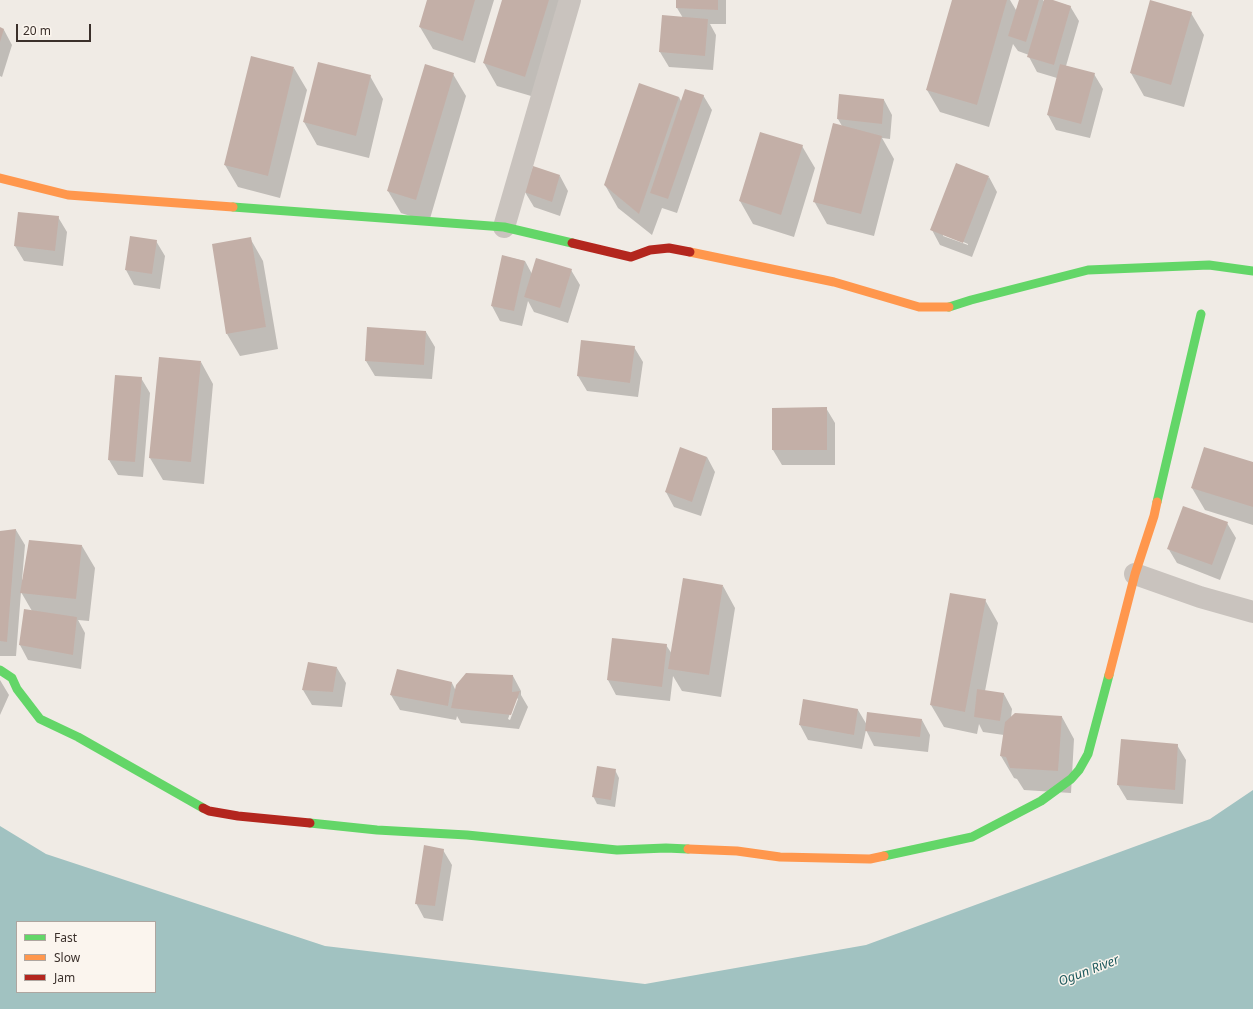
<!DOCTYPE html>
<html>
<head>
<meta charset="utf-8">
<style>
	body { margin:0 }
	#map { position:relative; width:1253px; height:1009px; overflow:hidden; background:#f0ebe5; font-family:"Noto Sans",sans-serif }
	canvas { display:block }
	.legend { position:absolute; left:16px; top:921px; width:140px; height:72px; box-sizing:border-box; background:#fbf5ee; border:1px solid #aea6a0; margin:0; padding:5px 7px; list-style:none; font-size:12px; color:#3b302b }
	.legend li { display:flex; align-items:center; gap:8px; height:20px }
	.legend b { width:20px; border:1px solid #aea6a0 }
	.scale { position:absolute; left:16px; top:24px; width:75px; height:18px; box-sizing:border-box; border:2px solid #3b302b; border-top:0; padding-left:5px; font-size:12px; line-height:14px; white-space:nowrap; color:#3b302b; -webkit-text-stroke:3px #fbf5ee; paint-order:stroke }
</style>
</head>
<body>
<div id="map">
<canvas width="1253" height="1009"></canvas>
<ul class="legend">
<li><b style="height:5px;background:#63d668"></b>Fast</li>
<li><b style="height:5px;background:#ff974d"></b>Slow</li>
<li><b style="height:5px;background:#b3261e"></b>Jam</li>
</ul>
<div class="scale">20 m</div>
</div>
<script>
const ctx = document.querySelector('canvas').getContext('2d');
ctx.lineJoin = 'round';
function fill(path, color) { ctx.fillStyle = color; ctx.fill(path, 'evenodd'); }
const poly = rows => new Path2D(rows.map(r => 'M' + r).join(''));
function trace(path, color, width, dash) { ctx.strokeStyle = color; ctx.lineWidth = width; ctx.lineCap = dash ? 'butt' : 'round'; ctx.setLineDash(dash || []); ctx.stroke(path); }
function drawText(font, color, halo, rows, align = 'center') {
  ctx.font = font + ' "Noto Sans",sans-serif'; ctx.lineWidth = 3; ctx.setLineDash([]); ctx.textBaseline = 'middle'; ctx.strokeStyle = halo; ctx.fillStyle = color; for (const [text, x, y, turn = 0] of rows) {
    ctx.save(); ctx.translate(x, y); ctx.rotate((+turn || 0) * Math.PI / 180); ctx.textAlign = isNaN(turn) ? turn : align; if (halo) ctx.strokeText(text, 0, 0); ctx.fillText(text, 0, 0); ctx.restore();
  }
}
const water = poly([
	[1253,790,1253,1009,0,1009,0,826,46,854,325,946,645,984,866,945,1210,819],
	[17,922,155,922,155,992,17,992]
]);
const shadow = poly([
	[428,0,494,0,475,63,433,49,420,27],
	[504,0,569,0,538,98,497,86,484,63],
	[677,0,726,0,726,24,710,24,716,35,713,70,669,67,660,52,683,18,677,8],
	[953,0,1010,0,1016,10,1020,0,1043,0,1045,3,1045,0,1049,0,1070,6,1079,21,1066,66,1094,74,1103,89,1090,138,1056,130,1048,115,1057,78,1037,72,1029,57,1029,55,1018,51,1013,44,989,127,940,112,927,90],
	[1151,2,1191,13,1204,35,1184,107,1144,96,1131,73],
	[0,28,4,30,12,45,2,77,0,76],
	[319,63,370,76,383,99,369,158,317,145,304,122],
	[294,68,307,90,280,198,238,187,225,165],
	[453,74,466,96,429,222,401,213,388,191],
	[703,95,712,110,677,213,662,208,652,235,618,208,605,185,679,97,682,103],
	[840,95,884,100,892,115,890,139,882,138,894,159,874,236,827,224,814,201,842,126,838,119],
	[802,146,815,168,794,237,753,224,740,201],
	[560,176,568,191,560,216,534,207,525,192],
	[989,177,997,192,972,257,940,245,932,230],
	[943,233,968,244,968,245,943,236],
	[58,217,67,232,63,266,24,261,15,246],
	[250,238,263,261,278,349,240,356,227,334],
	[156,241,165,256,160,289,134,285,126,270],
	[503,256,525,261,532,274,571,270,580,285,568,323,534,312,528,301,522,326,500,321,492,306],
	[368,328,426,332,435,347,432,379,375,376,366,361],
	[634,347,643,362,638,397,587,391,578,376],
	[201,362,213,384,204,484,163,480,150,458],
	[141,378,150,393,143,477,118,475,109,460],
	[826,408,835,423,835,465,782,465,773,450,773,409],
	[707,457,715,472,701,516,674,507,666,492],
	[1253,463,1253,525,1205,510,1192,488],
	[1227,523,1236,538,1220,580,1177,563,1168,548],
	[16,530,25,545,22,580,82,546,95,568,89,621,78,620,85,633,81,669,28,660,20,645,32,611,21,592,16,656,0,656,0,532],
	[723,586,735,608,721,697,682,691,673,676,670,701,616,695,608,680,666,645,672,654],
	[985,600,998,623,985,691,1004,694,1012,709,1011,718,1062,717,1074,739,1071,793,1024,790,1017,779,1014,778,1001,756,1004,735,983,732,979,724,977,734,944,727,931,705],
	[337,668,346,683,342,707,312,705,303,690],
	[513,676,521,691,521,695,528,707,519,729,461,723,457,716,456,720,400,710,391,695,452,683,456,691],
	[516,697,518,699,510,720,508,719],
	[0,680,9,695,0,715],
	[804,700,858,710,867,725,922,720,930,735,928,752,874,746,866,730,862,749,808,740,800,725],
	[1177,745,1186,760,1183,804,1127,800,1118,785],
	[615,770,619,778,615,807,597,804,593,796],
	[443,850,452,865,443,921,424,918,416,903]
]);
const building = poly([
	[427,0,475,0,463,41,419,27],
	[502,0,549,0,525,77,483,63],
	[676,0,718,0,718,10,676,8],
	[952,0,1007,0,977,105,926,90],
	[1019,0,1039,0,1026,42,1008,36],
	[1044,0,1053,0,1071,6,1054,65,1027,57],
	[1150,0,1192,12,1171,85,1130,73],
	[662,15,708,19,705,56,659,52],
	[0,27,4,29,0,42],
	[251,56,294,67,268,176,224,165],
	[318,62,371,75,356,136,303,122],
	[425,64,454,73,416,200,387,191],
	[1060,64,1095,73,1081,124,1047,115],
	[639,83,679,97,639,214,604,185],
	[685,89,704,95,668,199,650,193],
	[839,94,884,99,882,124,837,119],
	[833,123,882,136,861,214,813,202],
	[760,132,803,145,781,215,739,201],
	[956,163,989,176,963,243,930,230],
	[533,166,560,175,552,202,524,192],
	[18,212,59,216,55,251,14,246],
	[130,236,157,240,152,274,125,270],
	[251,237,266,327,226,334,212,244],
	[502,255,525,261,514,311,491,306],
	[536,258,572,269,560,308,524,297],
	[367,327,426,331,424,365,365,361],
	[581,340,635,346,630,383,577,376],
	[159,357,201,361,191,462,149,458],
	[115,375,142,377,135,462,108,460],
	[827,407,827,450,772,450,772,408],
	[680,447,707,457,692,502,665,492],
	[1204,447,1253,462,1253,507,1191,488],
	[1183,506,1228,522,1212,565,1167,549],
	[16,529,7,642,0,641,0,531],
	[29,540,82,545,76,599,20,593],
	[683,578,723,585,709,675,668,669],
	[950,593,986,599,965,712,930,705],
	[24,609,77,617,73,655,19,645],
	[612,638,667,644,662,687,607,680],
	[308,662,337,667,333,692,302,690],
	[397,669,452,682,448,706,390,695],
	[466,673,513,675,512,692,520,691,511,715,451,708,456,685],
	[977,689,1004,693,1000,721,974,717],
	[803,699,858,709,854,735,799,725],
	[867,712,922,719,920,737,865,731],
	[1015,713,1062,716,1058,771,1010,768,1006,757,1000,756,1005,722],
	[1121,739,1178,744,1175,790,1117,785],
	[597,766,616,769,611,800,592,797],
	[424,845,444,849,435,906,415,904]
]);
const street = poly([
	[504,227,570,0],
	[1135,574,1200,597,1253,612]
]);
const fast = poly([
	[233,207,504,227,572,243],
	[949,307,971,300,1088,270,1209,265,1253,271],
	[1157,502,1201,314],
	[0,670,12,678,17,689,40,719,78,737,203,808],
	[310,823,377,830,467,835,617,850,666,848,688,849],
	[884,856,972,837,1041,801,1071,779,1079,770,1088,754,1109,675]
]);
const slow = poly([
	[0,178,68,195,233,207],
	[690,252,834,282,919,307,949,307],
	[1109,675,1135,574,1154,516,1157,502],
	[688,849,737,851,780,857,870,859,884,856]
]);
const jam = poly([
	[572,243,631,257,650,250,669,248,690,252],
	[203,808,209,811,238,816,310,823]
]);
const waterNames = [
	["Ogun River",1089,971,-21]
];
fill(water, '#a1c2c1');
fill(shadow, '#0003');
fill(building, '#c3afa7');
trace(street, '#c9c3be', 22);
trace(fast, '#63d668', 9);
trace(slow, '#ff974d', 9);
trace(jam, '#b3261e', 9);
drawText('italic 13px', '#1f5a5e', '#fbf5ee', waterNames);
</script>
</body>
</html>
